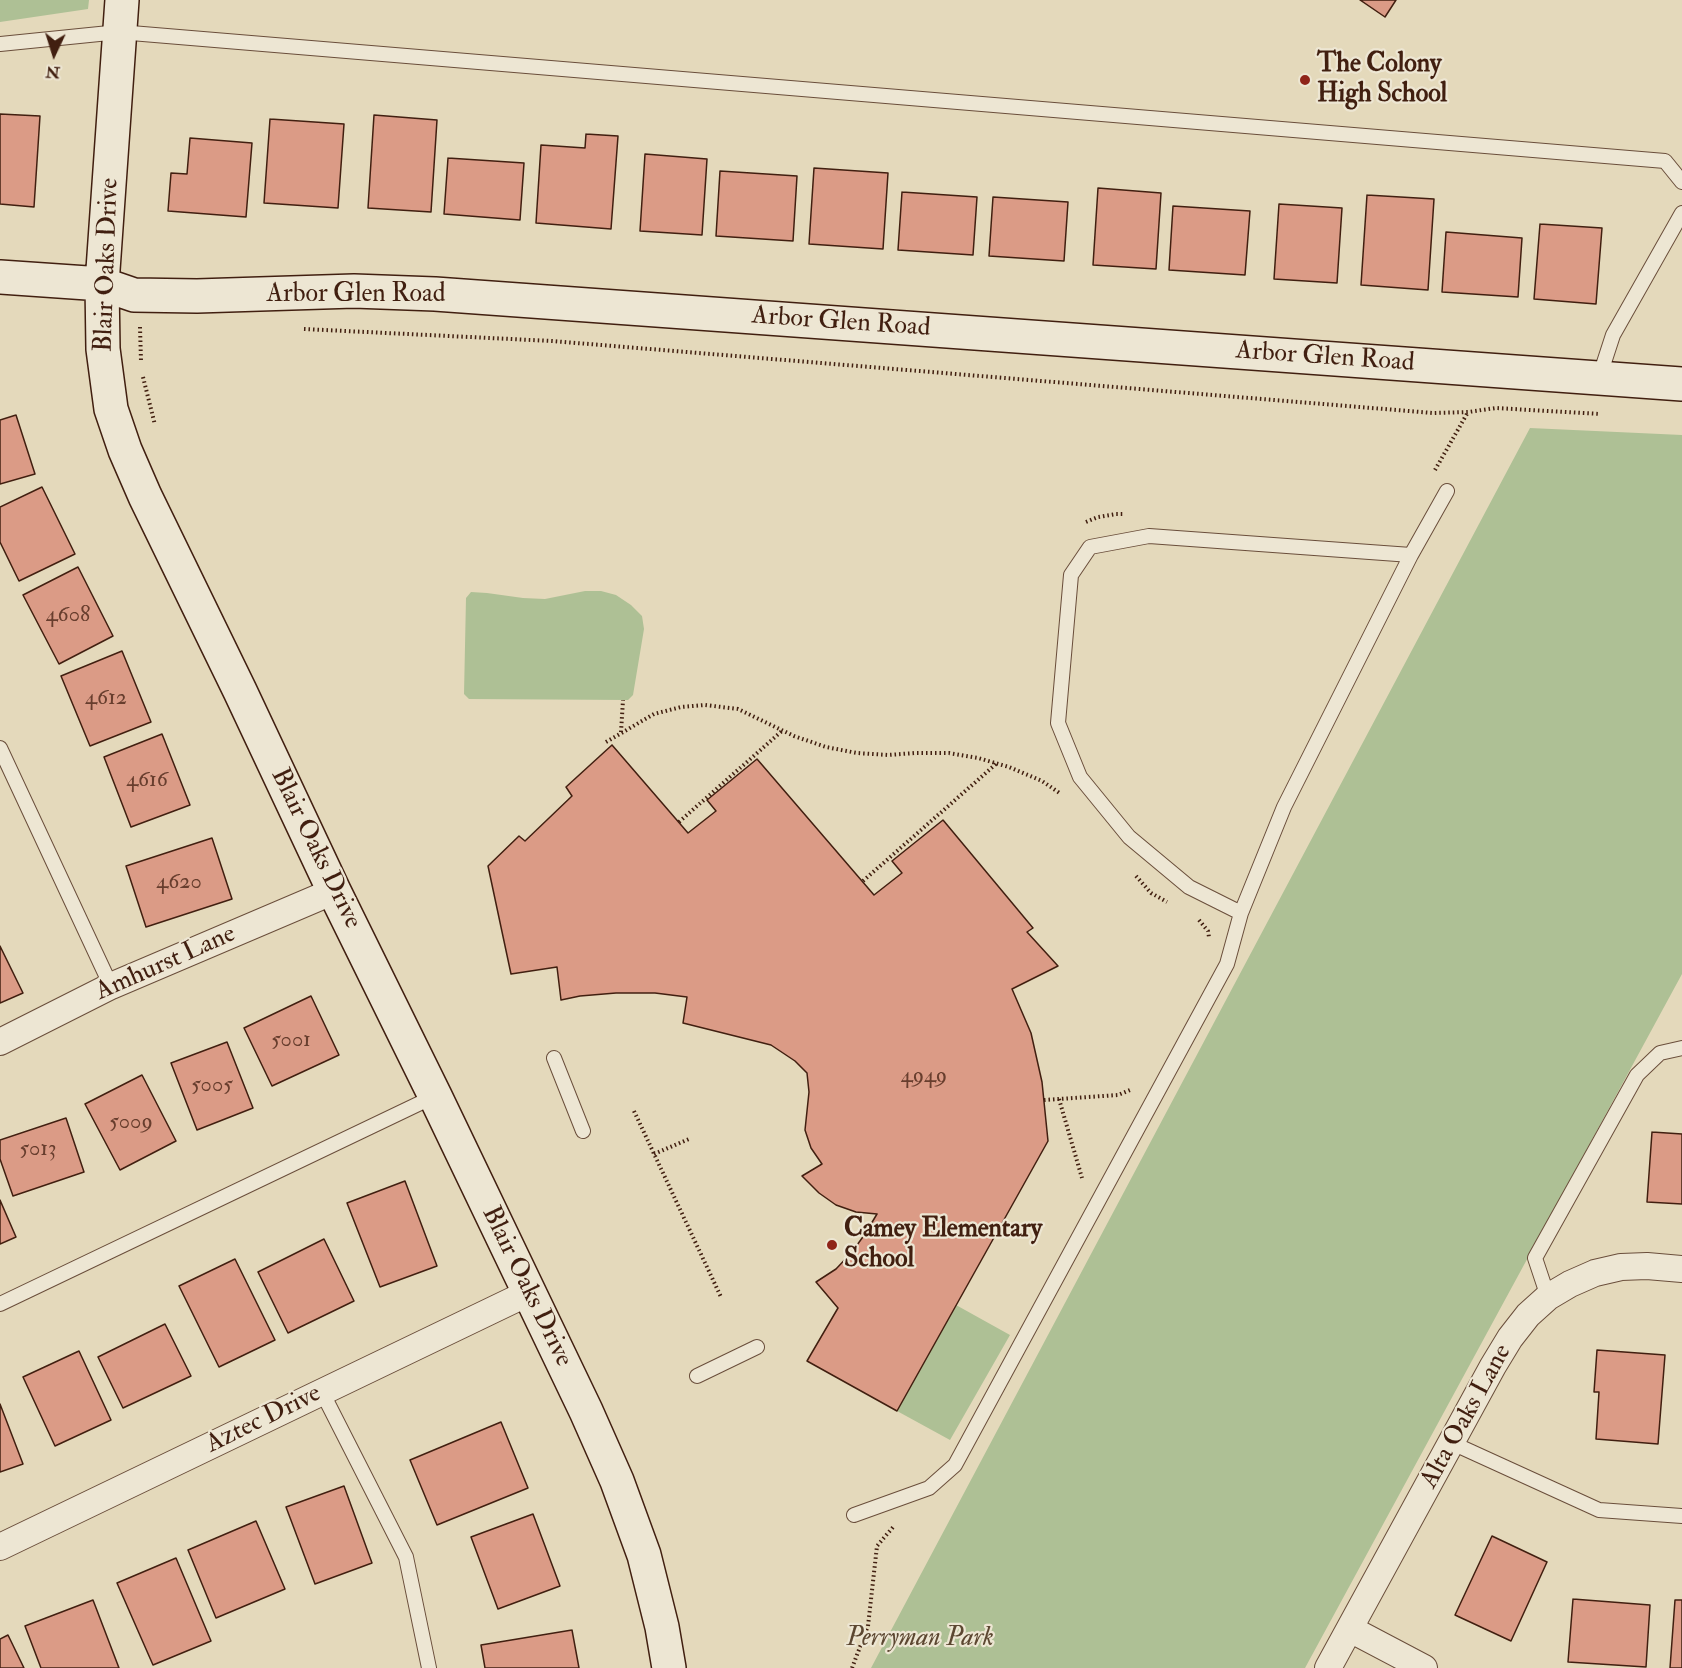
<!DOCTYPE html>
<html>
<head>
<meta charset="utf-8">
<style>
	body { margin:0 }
	#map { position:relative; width:1682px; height:1668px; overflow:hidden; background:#e4d9bb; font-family:"IM FELL Double Pica",serif }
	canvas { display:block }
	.north { position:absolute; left:24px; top:24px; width:60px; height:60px; -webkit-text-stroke:4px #ede6d3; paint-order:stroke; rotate:184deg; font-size:16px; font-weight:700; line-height:24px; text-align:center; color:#411f10 }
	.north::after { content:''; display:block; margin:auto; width:21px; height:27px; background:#411f10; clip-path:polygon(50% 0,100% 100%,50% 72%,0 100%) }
</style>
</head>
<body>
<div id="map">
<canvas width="1682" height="1668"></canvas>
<div class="north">N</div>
</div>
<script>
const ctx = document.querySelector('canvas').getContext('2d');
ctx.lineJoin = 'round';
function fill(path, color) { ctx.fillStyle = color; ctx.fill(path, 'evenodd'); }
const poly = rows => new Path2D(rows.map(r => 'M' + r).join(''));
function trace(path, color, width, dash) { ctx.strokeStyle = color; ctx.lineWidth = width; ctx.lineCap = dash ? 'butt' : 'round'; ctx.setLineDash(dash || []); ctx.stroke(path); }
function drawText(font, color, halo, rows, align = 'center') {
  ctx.font = font + ' "IM FELL Double Pica",serif'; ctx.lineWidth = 4.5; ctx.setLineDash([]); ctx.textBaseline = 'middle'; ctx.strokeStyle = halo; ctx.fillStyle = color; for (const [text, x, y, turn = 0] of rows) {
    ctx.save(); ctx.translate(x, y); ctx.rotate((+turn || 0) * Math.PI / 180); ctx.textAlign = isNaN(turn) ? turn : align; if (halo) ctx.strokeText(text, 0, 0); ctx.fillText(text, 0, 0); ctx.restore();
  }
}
const green = poly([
	[0,0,89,0,88,9,0,22],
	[1530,428,1682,435,1682,974,1305,1668,871,1668],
	[585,591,601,591,616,595,631,605,642,616,644,629,633,695,628,700,469,699,464,694,466,598,471,592,487,593,523,598,545,599],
	[956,1305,1010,1335,950,1440,897,1411]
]);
const building = poly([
	[1360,0,1396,0,1385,17,1360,0],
	[0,114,40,116,34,207,0,204,0,114],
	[374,115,437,120,431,212,368,208,374,115],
	[270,119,344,124,338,208,264,203,270,119],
	[586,134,618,136,611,229,536,223,541,145,585,148,586,134],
	[190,138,252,143,246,217,168,211,171,173,187,174,190,138],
	[645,154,707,159,702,235,640,231,645,154],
	[448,158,524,163,520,220,444,214,448,158],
	[814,168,888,173,883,249,809,244,814,168],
	[720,171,797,176,793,241,716,236,720,171],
	[1098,188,1161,193,1156,269,1093,265,1098,188],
	[902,192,977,197,973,255,898,250,902,192],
	[1367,195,1434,199,1428,290,1361,285,1367,195],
	[993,197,1068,202,1064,261,989,256,993,197],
	[1279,204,1342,208,1337,283,1274,279,1279,204],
	[1173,206,1250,211,1245,275,1169,270,1173,206],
	[1540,224,1602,228,1596,304,1534,299,1540,224],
	[1446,232,1522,238,1518,297,1442,292,1446,232],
	[16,415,35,474,0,484,0,420,16,415],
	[42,487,75,554,19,581,0,542,0,507,42,487],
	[78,567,113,636,59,664,23,595,78,567],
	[122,651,151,722,90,746,61,676,122,651],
	[162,734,190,805,131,827,104,757,162,734],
	[612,745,688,833,716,811,707,800,757,759,874,895,902,873,892,861,943,820,1033,928,1027,932,1058,966,1012,989,1031,1033,1042,1082,1048,1141,897,1411,807,1361,838,1308,816,1282,836,1269,852,1252,865,1234,877,1214,856,1212,836,1205,819,1193,802,1176,822,1164,811,1148,805,1130,809,1092,807,1073,795,1061,771,1045,683,1023,687,997,655,993,616,993,580,996,561,1000,557,967,511,974,488,866,519,836,525,841,572,796,566,787,612,745],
	[212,838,232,899,146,927,126,866,212,838],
	[0,946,23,993,0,1003,0,946],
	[311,996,339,1055,272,1086,244,1028,311,996],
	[227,1042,253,1108,197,1130,171,1063,227,1042],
	[142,1075,176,1141,120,1170,85,1104,142,1075],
	[66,1118,84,1172,13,1196,0,1159,0,1140,66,1118],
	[1652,1132,1682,1134,1682,1204,1647,1202,1652,1132],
	[405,1181,437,1266,380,1287,347,1203,405,1181],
	[0,1200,16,1237,0,1244,0,1200],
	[324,1239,354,1301,288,1333,258,1272,324,1239],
	[235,1259,275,1340,219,1367,179,1286,235,1259],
	[165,1324,191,1376,123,1408,98,1357,165,1324],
	[1597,1350,1665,1355,1658,1444,1596,1439,1599,1392,1594,1392,1597,1350],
	[79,1351,111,1420,55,1446,23,1377,79,1351],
	[0,1404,23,1464,0,1472,0,1404],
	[501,1422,528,1488,437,1525,410,1460,501,1422],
	[344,1486,372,1563,315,1584,286,1507,344,1486],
	[533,1514,560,1586,498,1609,471,1537,533,1514],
	[256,1521,285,1589,216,1618,188,1550,256,1521],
	[1492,1536,1547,1562,1511,1641,1455,1615,1492,1536],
	[176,1558,211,1641,153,1665,117,1583,176,1558],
	[1573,1599,1650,1605,1646,1667,1568,1662,1573,1599],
	[93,1600,119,1668,41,1668,25,1626,93,1600],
	[1675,1600,1682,1600,1682,1668,1670,1668,1675,1600],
	[572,1630,579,1668,485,1668,481,1645,572,1630],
	[8,1635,24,1668,0,1668,0,1639,8,1635]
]);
const path = poly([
	[140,327,141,361],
	[304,329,552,341,1433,413,1468,412,1496,408,1600,414],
	[143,377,155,425],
	[1435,470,1468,412],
	[1086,522,1098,517,1116,514,1125,514],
	[621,732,623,700],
	[606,742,654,714,681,707,705,705,738,709,794,736,826,747,857,753,888,755,915,753,949,753,978,758,1009,767,1042,781,1061,794],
	[679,822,782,731],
	[1136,876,1151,893,1167,902],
	[863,881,996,764],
	[1199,920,1208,931,1209,937],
	[1059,1099,1082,1178],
	[1044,1100,1118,1095,1130,1090],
	[634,1111,721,1297],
	[654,1154,689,1139],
	[852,1668,868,1626,877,1546,894,1526]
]);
const lane = poly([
	[0,44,119,32,1665,161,1682,182],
	[1599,378,1613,335,1682,213],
	[0,748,111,986],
	[1241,913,1189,887,1129,837,1080,777,1058,723,1071,575,1090,547,1149,536,1411,555],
	[554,1058,583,1131],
	[1548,1297,1535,1258,1637,1075,1660,1053,1682,1048],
	[0,1304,435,1096],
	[697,1376,757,1347],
	[322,1392,406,1557,429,1668],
	[1452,1443,1599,1510,1682,1516],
	[854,1515,929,1488,955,1465,1227,964,1241,913,1284,807,1411,555,1447,491]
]);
const street = poly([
	[0,1042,111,986,334,891],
	[0,1547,528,1293],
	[1350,1629,1424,1668],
	[1328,1668,1493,1366,1510,1338,1528,1315,1548,1297,1570,1284,1595,1273,1621,1267,1647,1266,1682,1269]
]);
const secondary = poly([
	[122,0,102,284,103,349,111,409,125,450,145,496,240,691,334,891,435,1096,586,1411,617,1481,644,1555,662,1627,669,1668],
	[0,277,102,284,134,295,197,296,354,291,435,294,1682,384]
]);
const markers = [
	[1305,80,6,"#8f2418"],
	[832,1245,6,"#8f2418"]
];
const numberNames = [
	["4608",68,616],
	["4612",106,699],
	["4616",147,781],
	["4620",179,883],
	["5001",291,1041],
	["4949",924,1077],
	["5005",212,1086],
	["5009",131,1123],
	["5013",38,1150]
];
const poiNames = [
	["The Colony",1317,65],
	["High School",1317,95],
	["Camey Elementary",844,1230],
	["School",844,1260]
];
const streetNames = [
	["Blair Oaks Drive",108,265,-88],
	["Arbor Glen Road",356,295],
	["Arbor Glen Road",841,323,4],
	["Arbor Glen Road",1325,358,4],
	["Blair Oaks Drive",315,849,64],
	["Amhurst Lane",166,964,-24],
	["Blair Oaks Drive",526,1287,64],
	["Alta Oaks Lane",1467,1417,-61],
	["Aztec Drive",264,1420,-26]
];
const parkNames = [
	["Perryman Park",920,1639]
];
fill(green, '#aec095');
fill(building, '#db9b86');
trace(building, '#411f10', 1.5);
trace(lane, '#6a4e3b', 16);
trace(street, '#6a4e3b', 28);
trace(secondary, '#411f10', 36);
trace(path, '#411f10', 4, [1.5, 3]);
trace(lane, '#ede6d3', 14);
trace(street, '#ede6d3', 26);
trace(secondary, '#ede6d3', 33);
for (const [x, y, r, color] of markers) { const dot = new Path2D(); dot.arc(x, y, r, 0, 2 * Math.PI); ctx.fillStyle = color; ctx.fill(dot); trace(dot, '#ede6d3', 2); }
drawText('22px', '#683e2e', null, numberNames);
drawText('bold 26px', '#411f10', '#ede6d3', poiNames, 'left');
drawText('26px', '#411f10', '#ede6d3', streetNames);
drawText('italic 26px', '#5c4731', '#ede6d3', parkNames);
</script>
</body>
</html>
